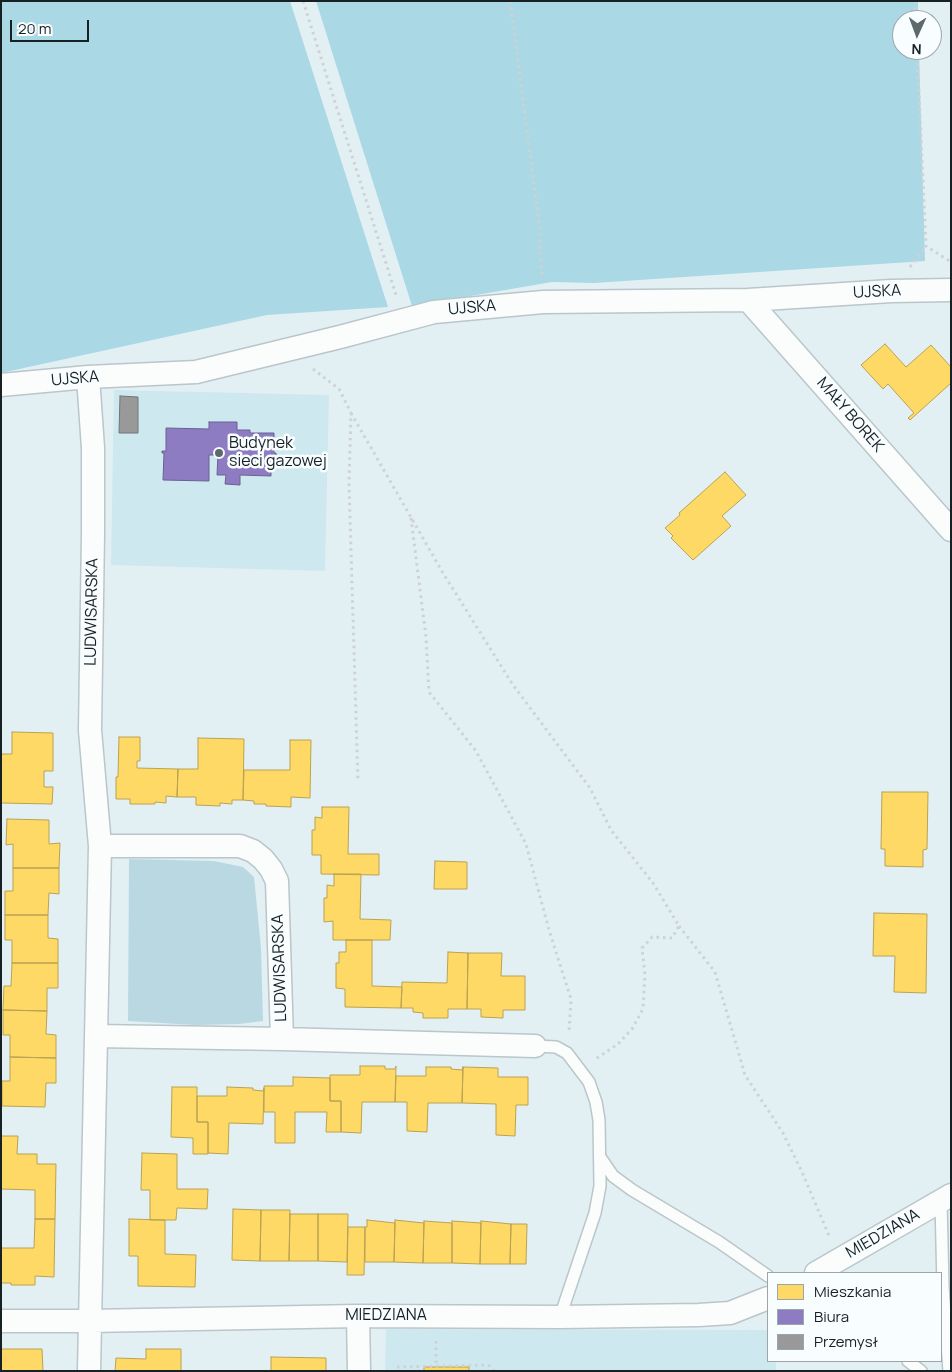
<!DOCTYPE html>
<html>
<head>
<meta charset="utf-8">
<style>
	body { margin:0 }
	#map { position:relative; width:952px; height:1372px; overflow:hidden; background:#e2f0f4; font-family:Manrope,sans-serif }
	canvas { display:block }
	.frame { position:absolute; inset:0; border:2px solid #172124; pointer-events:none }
	.legend { position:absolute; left:767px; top:1272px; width:175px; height:90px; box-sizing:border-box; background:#f8fdff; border:1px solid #9ea5a7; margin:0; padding:6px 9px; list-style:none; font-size:15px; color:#172124 }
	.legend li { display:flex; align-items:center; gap:10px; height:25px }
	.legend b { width:25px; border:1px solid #9ea5a7 }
	.north { position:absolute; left:892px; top:10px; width:50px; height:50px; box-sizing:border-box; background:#f8fdff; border:1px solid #9ea5a7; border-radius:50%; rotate:182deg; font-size:14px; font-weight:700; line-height:20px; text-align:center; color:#172124 }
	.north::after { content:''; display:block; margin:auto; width:18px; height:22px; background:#5e696d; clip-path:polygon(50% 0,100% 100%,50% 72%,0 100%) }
	.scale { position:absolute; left:10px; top:20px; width:79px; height:22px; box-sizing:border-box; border:2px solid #172124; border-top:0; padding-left:6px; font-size:15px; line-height:18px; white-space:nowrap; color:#172124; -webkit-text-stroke:4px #f8fdff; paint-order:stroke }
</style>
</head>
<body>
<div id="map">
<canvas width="952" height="1372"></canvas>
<div class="frame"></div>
<ul class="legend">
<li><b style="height:14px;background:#ffd966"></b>Mieszkania</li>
<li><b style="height:14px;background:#8e7cc3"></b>Biura</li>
<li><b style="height:14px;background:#999"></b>Przemysł</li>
</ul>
<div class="north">N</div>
<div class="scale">20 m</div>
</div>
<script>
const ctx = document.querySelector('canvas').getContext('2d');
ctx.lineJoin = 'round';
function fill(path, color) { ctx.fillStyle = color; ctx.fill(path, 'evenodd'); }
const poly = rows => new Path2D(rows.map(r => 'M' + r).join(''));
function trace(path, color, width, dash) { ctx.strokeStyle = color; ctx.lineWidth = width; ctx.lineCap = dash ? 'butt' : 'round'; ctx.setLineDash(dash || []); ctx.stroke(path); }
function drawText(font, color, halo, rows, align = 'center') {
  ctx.font = font + ' Manrope,sans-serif'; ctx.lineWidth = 5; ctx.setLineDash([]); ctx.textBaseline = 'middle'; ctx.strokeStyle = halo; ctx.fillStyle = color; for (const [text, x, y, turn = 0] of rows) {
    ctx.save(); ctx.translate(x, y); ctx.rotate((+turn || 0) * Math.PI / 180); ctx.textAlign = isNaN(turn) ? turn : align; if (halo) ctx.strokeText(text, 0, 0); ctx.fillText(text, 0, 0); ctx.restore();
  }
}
const built = poly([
	[114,390,329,395,325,571,111,565],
	[386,1329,768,1330,768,1361,776,1361,776,1371,385,1371]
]);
const green = poly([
	[129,859,214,861,243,867,254,877,261,948,263,1021,239,1024,195,1025,128,1021]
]);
const forest = poly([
	[1,1,290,1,388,307,267,315,1,373],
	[316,1,918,1,918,20,902,20,902,50,919,50,925,261,594,283,552,282,412,306]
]);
const homes = poly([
	[885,344,906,367,931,345,951,367,951,383,910,420,908,418,914,413,888,384,883,389,861,365,885,344],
	[725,472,746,495,722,516,731,526,693,560,671,538,673,536,665,528,680,515,679,513,725,472],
	[12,732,53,733,53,771,44,771,44,787,53,787,52,804,1,803,1,754,12,754,12,732],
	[119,737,140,737,140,761,137,761,137,768,178,769,177,797,166,796,166,803,155,802,155,804,130,804,130,799,116,799,116,777,118,777,119,737],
	[198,738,244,739,243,800,232,800,232,804,220,803,220,806,196,805,196,797,177,797,178,769,198,769,198,738],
	[290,740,311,740,310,798,291,797,291,807,266,806,266,804,254,804,254,801,243,800,244,770,290,770,290,740],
	[882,792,928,792,927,849,923,850,923,867,885,866,885,849,881,849,882,792],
	[322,807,349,807,348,854,379,854,379,875,321,874,321,855,312,855,312,830,315,830,315,817,322,818,322,807],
	[7,819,49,820,49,844,60,843,59,868,13,868,13,844,6,845,7,819],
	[435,861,467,862,467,889,434,889,435,861],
	[13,868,59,868,59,894,49,893,48,915,5,915,5,891,13,891,13,868],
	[334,874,361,874,360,919,391,920,390,940,333,940,333,921,324,922,324,898,327,898,327,885,334,886,334,874],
	[874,913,927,914,926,993,894,992,895,956,873,956,874,913],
	[5,915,48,915,48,938,58,939,58,963,12,963,12,940,5,940,5,915],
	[346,940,372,940,372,986,402,987,401,1008,345,1007,345,989,336,988,336,963,339,963,339,952,346,952,346,940],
	[448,952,468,953,467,1009,448,1009,448,1018,423,1018,423,1013,413,1012,413,1008,401,1008,402,982,447,983,448,952],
	[468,953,502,953,501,976,525,976,525,1010,503,1010,503,1018,481,1017,481,1009,467,1009,468,953],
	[12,963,58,963,58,988,47,988,47,1011,3,1010,4,986,11,986,12,963],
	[3,1010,47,1011,46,1034,56,1035,56,1058,10,1057,10,1035,3,1035,3,1010],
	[10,1057,56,1058,56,1083,46,1083,45,1107,2,1106,2,1081,10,1081,10,1057],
	[360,1066,385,1066,385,1069,395,1069,396,1066,395,1102,362,1102,361,1133,341,1132,341,1101,330,1101,330,1075,360,1075,360,1066],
	[426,1067,451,1067,451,1069,462,1070,463,1067,462,1103,428,1103,427,1132,407,1131,407,1102,395,1102,396,1076,426,1076,426,1067],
	[463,1067,498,1068,498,1077,528,1077,528,1105,516,1105,515,1136,496,1135,496,1104,462,1103,463,1067],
	[293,1077,330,1078,330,1101,341,1101,341,1132,326,1132,327,1112,295,1112,295,1143,275,1143,275,1112,264,1112,264,1086,293,1086,293,1077],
	[172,1087,197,1087,197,1122,208,1122,208,1154,193,1154,193,1138,171,1137,172,1087],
	[227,1087,253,1088,253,1090,263,1091,264,1088,263,1124,229,1123,228,1154,208,1153,208,1122,197,1122,197,1096,227,1096,227,1087],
	[1,1136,18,1136,17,1154,37,1154,37,1164,56,1164,55,1219,35,1219,35,1190,1,1189,1,1136],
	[142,1153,177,1154,177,1189,208,1189,207,1209,177,1208,176,1220,150,1220,150,1190,141,1190,142,1153],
	[233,1209,261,1210,260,1261,232,1260,233,1209],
	[261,1210,290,1210,289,1261,260,1261,261,1210],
	[290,1214,318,1214,318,1261,289,1261,290,1214],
	[318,1214,348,1214,347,1262,318,1261,318,1214],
	[35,1219,55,1219,54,1277,35,1276,35,1285,11,1285,11,1283,1,1283,1,1248,34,1248,35,1219],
	[129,1219,165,1220,165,1254,196,1255,195,1287,138,1286,138,1256,129,1256,129,1219],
	[367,1220,395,1223,394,1262,365,1262,365,1227,367,1227,367,1220],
	[395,1220,424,1223,423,1263,394,1262,395,1220],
	[424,1221,452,1223,452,1263,423,1263,424,1221],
	[452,1221,481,1223,480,1264,452,1263,452,1221],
	[481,1221,511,1224,510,1264,480,1264,481,1221],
	[511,1224,527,1224,526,1264,510,1264,511,1224],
	[348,1227,365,1227,364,1275,347,1275,348,1227],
	[1,1349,42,1349,43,1371,1,1371,1,1349],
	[146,1349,181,1349,181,1371,115,1371,116,1358,146,1359,146,1349],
	[271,1357,326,1358,326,1371,271,1371,271,1357],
	[424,1367,469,1367,469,1371,424,1371,424,1367]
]);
const offices = poly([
	[209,422,237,422,237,430,250,430,250,433,274,433,274,453,276,453,276,455,271,455,271,476,240,475,240,485,225,484,226,475,217,475,218,454,216,454,216,455,209,455,209,481,163,480,164,453,162,453,162,451,166,451,166,428,209,429,209,422]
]);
const industry = poly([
	[120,396,138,397,138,433,119,433,120,396]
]);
const path = poly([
	[303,1,397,298],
	[510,1,539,222,542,279],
	[915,1,916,20],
	[917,50,926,246,951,262],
	[910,267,926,246],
	[313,369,339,389,351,413,349,484,358,782],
	[351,413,443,573,513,685,590,788,611,830,653,883,679,926,672,938,652,937,642,948,645,975,643,1009,632,1029,618,1044,594,1060],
	[411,518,426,637,429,692,476,751,526,844,549,930,571,999,569,1032],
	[679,926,715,972,745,1075,783,1133,802,1172,830,1238],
	[436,1341,436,1366],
	[397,1367,487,1365,490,1366,494,1371]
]);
const lane = poly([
	[535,1046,556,1047,567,1053,589,1082,596,1102,599,1120,600,1186,595,1213,560,1317],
	[600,1157,613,1176,632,1190,719,1242,768,1276],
	[941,1201,943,1287,949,1371],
	[908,1361,921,1371]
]);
const street = poly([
	[748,300,951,530],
	[88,377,93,448,93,534,90,730,100,846,89,1371],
	[1,385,88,377,196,372,340,337,434,312,543,302,748,300,891,291,951,290],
	[100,846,240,846,253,851,263,859,271,869,277,881,282,1039],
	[96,1036,282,1039,535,1046],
	[816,1273,951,1195],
	[358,1316,359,1371],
	[1,1321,90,1321,358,1316,560,1317,699,1315,730,1313,768,1298]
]);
const markers = [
	[219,453,5,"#5e696d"]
];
const streetNames = [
	["UJSKA",877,292,-3],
	["UJSKA",472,308,-5],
	["UJSKA",75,379,-5],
	["MAŁY BOREK",850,415,49],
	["LUDWISARSKA",92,612,-89],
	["LUDWISARSKA",280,968,-92],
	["MIEDZIANA",883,1234,-30],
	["MIEDZIANA",386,1316]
];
const poiNames = [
	["Budynek",229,444],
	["sieci gazowej",229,462]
];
fill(built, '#cee8ef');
fill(green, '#b9d8e1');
fill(forest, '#aad8e5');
fill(homes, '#ffd966');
trace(homes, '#b9a252', 1);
fill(offices, '#8e7cc3');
trace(offices, '#6a6193', 1);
fill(industry, '#999');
trace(industry, '#727576', 1);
trace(lane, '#bac6c9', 14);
trace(street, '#bac6c9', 25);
trace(path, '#ced2d4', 3, [2.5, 4]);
trace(lane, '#fbfdfd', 11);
trace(street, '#fbfdfd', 22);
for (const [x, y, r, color] of markers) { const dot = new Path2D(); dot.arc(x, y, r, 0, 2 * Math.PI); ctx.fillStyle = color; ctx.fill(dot); trace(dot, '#f8fdff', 2); }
drawText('16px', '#172124', '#f8fdff', streetNames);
drawText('16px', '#172124', '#f8fdff', poiNames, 'left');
</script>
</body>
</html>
